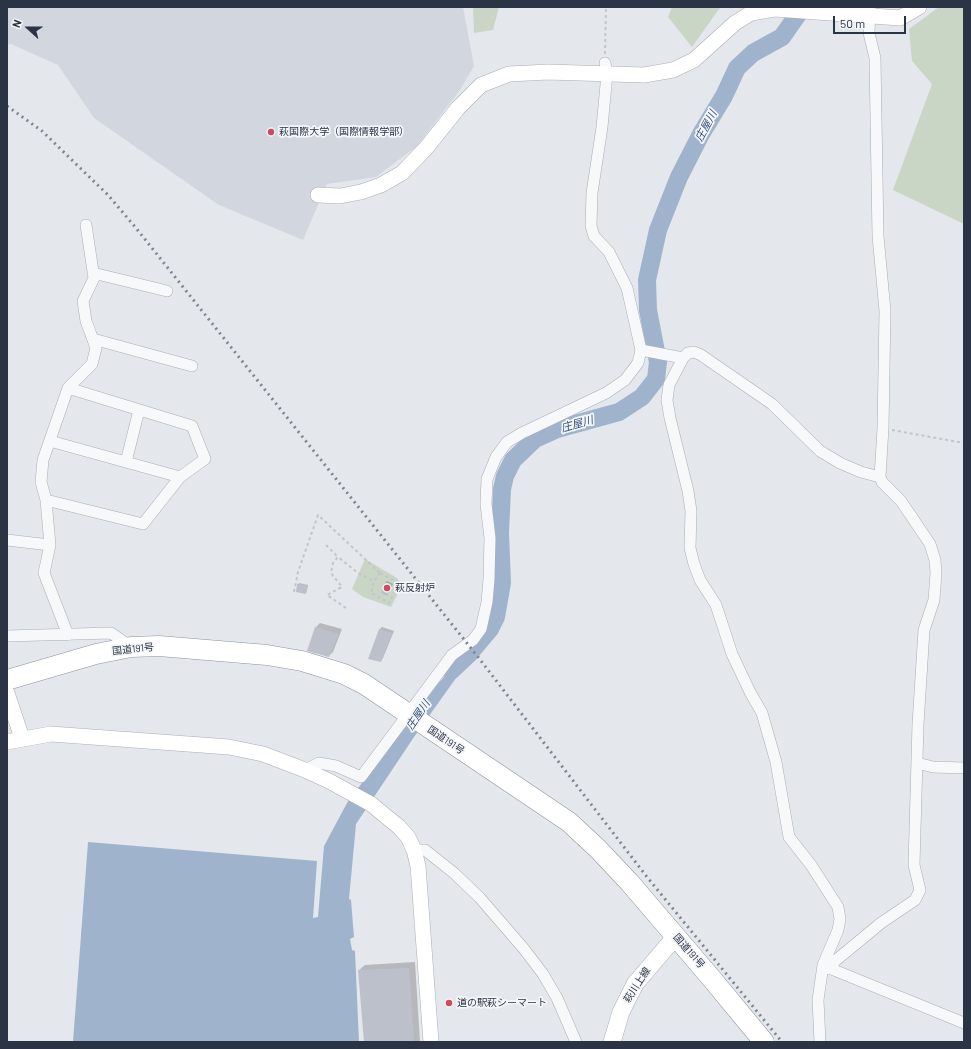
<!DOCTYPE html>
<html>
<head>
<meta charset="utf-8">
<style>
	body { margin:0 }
	#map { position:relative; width:971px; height:1049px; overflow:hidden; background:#e4e7ec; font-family:Barlow,sans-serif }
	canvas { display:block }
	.frame { position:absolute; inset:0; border:8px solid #2b3445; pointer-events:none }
	.north { position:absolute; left:8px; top:8px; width:40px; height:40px; -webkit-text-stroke:3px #f4f6f9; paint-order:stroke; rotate:291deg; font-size:11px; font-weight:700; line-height:16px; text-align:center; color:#2b3445 }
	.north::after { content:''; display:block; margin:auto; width:14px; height:18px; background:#2b3445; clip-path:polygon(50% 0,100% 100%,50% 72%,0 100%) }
	.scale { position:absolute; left:833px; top:16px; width:73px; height:18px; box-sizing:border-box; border:2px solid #2b3445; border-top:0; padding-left:5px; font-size:12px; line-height:14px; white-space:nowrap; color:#2b3445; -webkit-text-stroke:3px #f4f6f9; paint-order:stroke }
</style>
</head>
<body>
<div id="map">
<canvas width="971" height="1049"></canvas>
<div class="frame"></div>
<div class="north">N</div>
<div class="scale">50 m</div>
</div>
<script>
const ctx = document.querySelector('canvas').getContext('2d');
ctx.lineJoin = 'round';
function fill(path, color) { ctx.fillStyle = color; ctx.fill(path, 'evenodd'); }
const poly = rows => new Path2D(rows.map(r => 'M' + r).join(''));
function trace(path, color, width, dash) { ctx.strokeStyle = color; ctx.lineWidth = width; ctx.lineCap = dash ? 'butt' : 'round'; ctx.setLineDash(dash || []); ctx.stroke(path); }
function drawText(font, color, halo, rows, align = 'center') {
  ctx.font = font + ' Barlow,"Noto Sans JP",sans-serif'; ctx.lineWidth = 3.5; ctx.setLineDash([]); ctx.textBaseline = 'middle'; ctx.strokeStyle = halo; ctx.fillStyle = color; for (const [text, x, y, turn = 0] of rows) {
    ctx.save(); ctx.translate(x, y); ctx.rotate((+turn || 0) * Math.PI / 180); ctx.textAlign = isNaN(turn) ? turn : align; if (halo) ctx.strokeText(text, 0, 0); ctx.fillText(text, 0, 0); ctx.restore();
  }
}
const built = poly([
	[7,7,463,7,474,66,460,90,417,146,376,177,327,184,303,240,219,205,94,118,58,65,11,44,7,45]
]);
const green = poly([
	[473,7,499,7,493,30,474,33],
	[672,7,722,7,719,9,692,47,668,17],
	[939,7,964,7,964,224,893,190,932,84,912,61,909,29],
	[365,559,397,578,402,585,391,607,363,597,352,589]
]);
const water = poly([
	[466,652,471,657,414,737,356,824,349,899,351,900,354,937,350,939,352,950,355,951,359,1042,73,1042,88,842,317,861,313,918,318,917,324,846,347,803,428,695]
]);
const shadow = poly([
	[387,581,393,584,387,595,386,582],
	[299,583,308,585,306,593,298,585],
	[320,623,342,629,333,652,329,656,316,627],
	[382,627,394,631,383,658,381,661,379,630],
	[415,962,420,1042,365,1042,359,970,365,965]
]);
const river = poly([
	[451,671,469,654,490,629,496,617,502,583,500,533,502,489,505,476,513,460,535,439,557,429,619,412,642,397,656,379,658,362,648,310,647,280,658,230,679,177,701,134,724,96,737,68,753,53,782,37,803,7]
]);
const building = poly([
	[385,582,392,585,387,596,381,593],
	[297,584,308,586,306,594,296,592],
	[315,627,339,634,329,657,307,651],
	[379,629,392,633,381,662,368,659],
	[409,968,414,1042,364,1042,358,970]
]);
const path = poly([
	[605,54,606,7],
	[892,430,964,443],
	[326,545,338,557],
	[380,573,399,583,389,603,371,593,374,581,380,573],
	[294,592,298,572,318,515,380,573],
	[346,608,327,595,342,587,331,573,333,563,338,557,358,573,374,581]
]);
const street = poly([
	[93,273,167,291],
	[93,339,192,366],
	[641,350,683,358],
	[50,441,180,477],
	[126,462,139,410],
	[46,500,143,524,180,477,205,459,192,426,68,388],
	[7,540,50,545],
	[68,635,44,573,50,545,46,500,41,482,43,460,68,388,92,364,96,348,86,321,83,301,94,278,86,225],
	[7,636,111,633,131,647],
	[917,763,933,767,964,768],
	[305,770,319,763,336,766,361,777,452,655,473,640,481,629,487,602,489,579,490,538,486,504,487,479,496,457,507,442,522,433,606,393,625,380,638,363,641,350,627,288,609,252,594,236,591,226,592,193,602,127,607,74,605,63],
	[414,850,425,850,454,873,480,898,524,949,543,974,557,998,576,1042],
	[824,966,964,1023],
	[830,969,835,961,881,923,915,900,920,890,914,865,918,724,924,630,934,600,936,573,935,560,930,544,901,501,882,482,880,477,883,428,885,311,878,236,875,58,869,33,870,7],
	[820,1042,818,1000,823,965,838,930,840,919,838,907,811,865,789,837,776,762,762,713,750,692,732,654,716,605,700,580,694,564,690,548,691,511,688,491,670,418,667,400,669,385,683,358,688,353,694,352,701,355,772,404,820,451,840,463,861,472,880,477]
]);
const secondary = poly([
	[318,195,340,196,361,192,381,185,402,173,427,147,458,108,481,85,509,74,548,72,644,75,673,70,694,60,735,23,751,13,775,9,900,18,919,7],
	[7,693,22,738],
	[7,742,51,734,229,747,263,754,305,770,329,781,371,804,399,827,408,837,414,850,418,866,431,1042]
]);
const primary = poly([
	[612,1042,621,1012,635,984,676,936]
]);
const highway = poly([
	[7,680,96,654,131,647,159,646,267,655,302,661,344,674,364,684,569,822,598,849,630,883,712,979,764,1042]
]);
const rail = poly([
	[7,106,42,131,108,195,136,228,478,657,647,877,782,1042]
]);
const markers = [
	[271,132,4,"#d1495b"],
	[387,588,4,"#d1495b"],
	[449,1003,4,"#d1495b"]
];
const poiNames = [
	["萩国際大学（国際情報学部）",279,132],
	["萩反射炉",395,588],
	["道の駅萩シーマート",457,1003]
];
const streetNames = [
	["国道191号",133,649,-6],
	["国道191号",446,740,34],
	["国道191号",689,951,49],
	["萩川上線",637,985,-57]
];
const waterNames = [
	["庄屋川",706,126,-62],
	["庄屋川",577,424,-16],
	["庄屋川",418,715,-56]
];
fill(built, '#d2d6de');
fill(green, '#c9d6c5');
fill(water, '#9fb4cc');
fill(shadow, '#0003');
trace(river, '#9fb4cc', 18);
fill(building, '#bbc0ca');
trace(street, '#a9aeb7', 12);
trace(secondary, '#a9aeb7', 16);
trace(primary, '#a3abb8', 18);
trace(highway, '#8b94a3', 21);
trace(path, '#c2c5cb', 2, [3, 3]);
trace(street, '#f7f8fa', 11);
trace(secondary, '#fff', 15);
trace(primary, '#fff', 17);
trace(highway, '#fff', 20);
trace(rail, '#7d8696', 3, [2, 4]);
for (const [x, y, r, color] of markers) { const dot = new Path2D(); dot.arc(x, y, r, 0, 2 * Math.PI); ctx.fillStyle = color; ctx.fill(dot); trace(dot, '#f4f6f9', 1.5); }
drawText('10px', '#2b3445', '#f4f6f9', poiNames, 'left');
drawText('10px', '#2b3445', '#f4f6f9', streetNames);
drawText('italic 11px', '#34527a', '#f4f6f9', waterNames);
</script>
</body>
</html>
